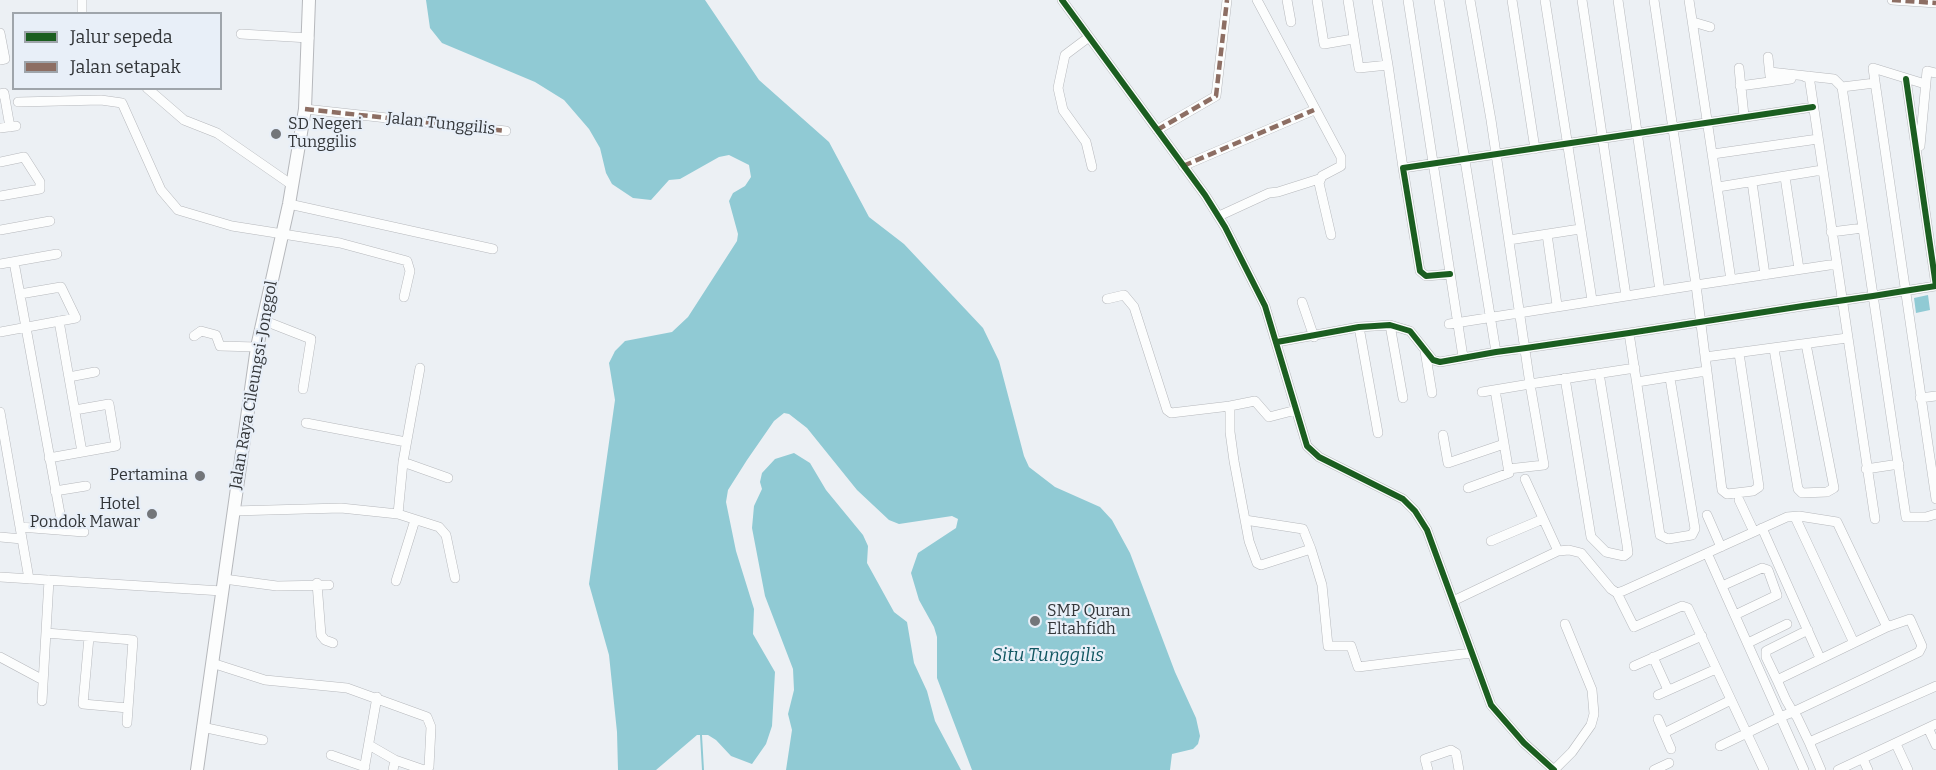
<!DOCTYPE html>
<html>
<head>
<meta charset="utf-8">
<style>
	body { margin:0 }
	#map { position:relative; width:1936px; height:770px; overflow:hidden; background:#ecf0f4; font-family:Bitter,serif }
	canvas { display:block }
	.legend { position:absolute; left:12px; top:12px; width:210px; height:78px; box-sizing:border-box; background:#e8eff8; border:2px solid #9fa5ab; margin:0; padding:8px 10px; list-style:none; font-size:18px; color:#323538 }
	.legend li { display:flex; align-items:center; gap:12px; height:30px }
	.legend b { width:30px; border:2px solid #9fa5ab }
</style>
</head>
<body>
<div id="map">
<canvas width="1936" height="770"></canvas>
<ul class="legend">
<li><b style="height:8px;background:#1b5e20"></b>Jalur sepeda</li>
<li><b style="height:8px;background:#8d6e63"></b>Jalan setapak</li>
</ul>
</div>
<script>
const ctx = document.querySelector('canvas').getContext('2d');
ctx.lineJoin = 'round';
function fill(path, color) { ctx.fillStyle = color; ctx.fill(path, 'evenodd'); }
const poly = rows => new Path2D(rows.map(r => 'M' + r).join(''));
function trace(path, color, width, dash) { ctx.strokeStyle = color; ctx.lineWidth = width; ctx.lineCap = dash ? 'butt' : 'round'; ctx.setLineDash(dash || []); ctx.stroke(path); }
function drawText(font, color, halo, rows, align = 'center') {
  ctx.font = font + ' Bitter,serif'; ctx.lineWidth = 4.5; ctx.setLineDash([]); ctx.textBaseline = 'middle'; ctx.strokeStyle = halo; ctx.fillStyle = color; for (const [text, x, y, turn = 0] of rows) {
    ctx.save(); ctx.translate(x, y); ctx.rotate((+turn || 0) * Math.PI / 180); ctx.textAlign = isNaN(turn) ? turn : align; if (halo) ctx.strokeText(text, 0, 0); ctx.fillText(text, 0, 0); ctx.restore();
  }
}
const water = poly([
	[426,0,705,0,759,80,829,142,869,217,904,244,983,328,999,361,1024,456,1029,467,1055,487,1100,507,1112,520,1130,553,1175,672,1196,718,1200,736,1198,744,1193,749,1172,754,1170,770,972,770,937,678,937,637,934,627,919,600,911,573,918,553,956,528,958,519,952,516,899,524,889,520,857,490,807,428,789,414,784,413,774,421,747,460,728,490,726,502,736,551,754,609,753,634,775,672,772,726,766,744,752,764,731,756,716,740,708,735,697,735,656,770,618,770,617,732,609,655,589,584,615,400,609,363,615,351,625,341,672,332,688,317,737,241,738,234,729,201,733,193,745,186,751,177,749,165,729,155,719,157,680,179,669,180,651,200,633,198,612,184,606,173,600,148,589,129,564,100,535,82,442,43,430,28],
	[1928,295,1930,310,1916,313,1914,298],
	[794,453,810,463,826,490,863,535,868,546,867,563,894,612,907,622,914,663,927,691,935,721,961,770,786,770,792,730,788,714,794,690,793,669,765,596,752,528,754,506,762,489,760,482,762,473,775,459]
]);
const stream = poly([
	[701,735,703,770]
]);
const minor = poly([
	[82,0,82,14],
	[1062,0,1205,195,1225,227,1265,306,1307,446,1319,457,1403,499,1415,511,1427,530,1491,705,1524,743,1554,770],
	[1257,0,1341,157,1341,166,1322,176,1319,183,1331,235],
	[1287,0,1291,22],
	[1317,0,1324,44,1353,39],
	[1348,0,1359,68,1388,65,1403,168],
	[1377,0,1388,65],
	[1408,0,1463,357],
	[1439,0,1496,352],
	[1470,0,1491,120,1530,384,1635,368],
	[1512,0,1535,149],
	[1545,0,1592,300],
	[1582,0,1626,296],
	[1618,0,1660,291],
	[1689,0,1731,280],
	[1892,0,1936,3],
	[1693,22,1710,27],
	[0,33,5,59,0,60],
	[241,34,309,38],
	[1089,37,1065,55,1058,88,1063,110,1086,142,1092,167],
	[1768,57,1770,76],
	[1739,68,1744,116],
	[1770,72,1834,79,1842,87,1906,517,1926,517,1936,514],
	[1805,77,1809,76,1875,519],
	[1925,84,1873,68,1936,499],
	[1740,86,1791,79],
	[1842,87,1875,83],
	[147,88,184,120,217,133,292,185],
	[0,94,4,93,10,127],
	[18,102,101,100,122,103,161,190,178,210,232,226,340,243,407,261,410,271,404,297],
	[305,109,506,131],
	[0,128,16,126],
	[1157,130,1216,96,1227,0],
	[1920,146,1927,71,1936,73],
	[1713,154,1818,139],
	[0,162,24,157,40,182,40,189,0,196],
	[1183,166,1314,110],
	[1785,177,1799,269],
	[1752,182,1765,275],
	[1718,187,1822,170],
	[289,204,493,249],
	[1219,216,1269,193,1278,192,1319,179],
	[0,230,50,221],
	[1831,232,1863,228],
	[1547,234,1557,305],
	[1509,240,1580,229],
	[14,262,63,530],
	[0,264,57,254],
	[1450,274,1426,276,1420,271,1403,168,1813,107],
	[1107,299,1124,295,1134,307,1167,410,1171,413,1230,406],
	[1302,302,1314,337],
	[59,321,82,452],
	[265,321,311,339,303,389],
	[1449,324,1696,285,1654,0],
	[1390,325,1403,398],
	[1359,327,1378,433],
	[0,332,76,318,61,287,20,294],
	[1629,333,1660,535,1668,539,1692,535,1695,529,1670,378],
	[194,336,201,331,216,335,220,346,257,347],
	[1277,342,1359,327,1390,325,1410,331,1433,360,1440,362,1496,352,1526,348,1629,333,1700,322,1803,306,1873,296,1904,291,1936,286,1906,79],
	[1774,349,1798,489,1802,493,1827,492,1834,488,1806,344],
	[1425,351,1432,393],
	[1739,353,1759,487,1753,491,1727,494,1722,490,1696,285,1836,264],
	[1705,357,1847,338],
	[420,368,403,462,398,514,439,527,446,535,455,578],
	[69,377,95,372],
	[1565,378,1591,537,1606,552,1624,556,1628,553,1627,545,1599,373],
	[1637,382,1706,371],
	[1482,392,1530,384,1544,465,1508,469],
	[1920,398,1936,396],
	[1296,410,1269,417,1255,401,1230,406,1230,432,1234,461,1249,541,1257,563,1261,565,1311,549,1322,585,1328,646,1351,646,1358,667,1471,653],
	[0,412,29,579],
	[306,423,406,442],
	[1443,435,1448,463,1504,444],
	[49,458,116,446,109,404,75,410],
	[403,462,448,478],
	[1866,469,1899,464],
	[1525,479,1558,551],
	[1468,488,1509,473,1495,390],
	[55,491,86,486],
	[1739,500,1754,532],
	[233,511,341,508,398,514],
	[1707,515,1721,547],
	[1795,517,1854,643],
	[1245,520,1303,529,1311,549],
	[20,527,84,532],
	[1762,528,1820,658],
	[0,537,22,539],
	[1491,541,1543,519],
	[1707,553,1804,770],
	[0,577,222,591],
	[224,579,277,586,329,585],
	[396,581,415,520],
	[317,583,321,635,325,640,333,643],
	[1722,586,1762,568,1768,570,1777,595,1735,615],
	[1617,593,1634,627,1682,606,1688,608,1764,770],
	[1453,601,1558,551,1569,550,1581,553,1611,589,1617,593,1623,591,1787,517,1799,516,1837,522,1887,627],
	[46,633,133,640,127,723],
	[89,637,83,704,128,708],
	[1748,643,1787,624],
	[0,657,43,680],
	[1653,657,1668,690],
	[212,663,265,680,347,688,427,717,431,727,429,767,425,770],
	[1634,666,1702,636],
	[1777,680,1766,657,1766,651,1808,630],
	[1658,695,1716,669],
	[42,701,49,580],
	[1658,719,1671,749],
	[202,727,263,740],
	[1928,728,1936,745],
	[1664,733,1731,700],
	[1809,742,1936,686],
	[1896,744,1908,770],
	[369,745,395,760],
	[1720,746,1747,733,1780,717,1793,712,1865,678,1919,652,1922,646,1910,619,1887,627,1777,680,1786,700,1793,712,1797,717,1809,742,1821,770],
	[331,755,365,767],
	[1863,759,1868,770],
	[364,770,377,697],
	[393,770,395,760,424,770],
	[1428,770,1425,759,1451,750,1456,753,1459,770],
	[1554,770,1572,752,1591,725,1594,714,1592,690,1565,624],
	[1654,770,1669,763],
	[1838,770,1936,724]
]);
const major = poly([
	[197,770,257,347,289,204,305,109,309,0]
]);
const quiet = poly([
	[1892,0,1936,3],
	[305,109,506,131],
	[1157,130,1216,96,1227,0],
	[1183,166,1314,110]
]);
const cycleway = poly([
	[1062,0,1205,195,1225,227,1265,306,1307,446,1319,457,1403,499,1415,511,1427,530,1491,705,1524,743,1554,770],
	[1450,274,1426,276,1420,271,1403,168,1813,107],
	[1277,342,1359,327,1390,325,1410,331,1433,360,1440,362,1496,352,1526,348,1629,333,1700,322,1803,306,1873,296,1904,291,1936,286,1906,79]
]);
const markers = [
	[276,134,6,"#73767a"],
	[200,476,6,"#73767a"],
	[152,514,6,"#73767a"],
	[1035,621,6,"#73767a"]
];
const streetNames = [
	["Jalan Tunggilis",441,124,6],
	["Jalan Raya Cileungsi-Jonggol",254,385,-80]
];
const poiNames = [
	["SD Negeri",288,125],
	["Tunggilis",288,143],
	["Pertamina",188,476,"right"],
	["Hotel",140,505,"right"],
	["Pondok Mawar",140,523,"right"],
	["SMP Quran",1047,612],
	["Eltahfidh",1047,630]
];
const waterNames = [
	["Situ Tunggilis",1048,656]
];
fill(water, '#90cad4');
trace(stream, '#90cad4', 2);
trace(minor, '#b6b8bc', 10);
trace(major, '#b6b8bc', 14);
trace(minor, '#fcfdfd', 9);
trace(major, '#fcfdfd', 12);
trace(quiet, '#8d6e63', 4.5, [9, 4.5]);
trace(cycleway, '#1b5e20', 6);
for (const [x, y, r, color] of markers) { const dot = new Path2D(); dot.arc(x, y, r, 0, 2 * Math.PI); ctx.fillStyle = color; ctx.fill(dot); trace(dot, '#e8eff8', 2); }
drawText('16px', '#323538', '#e8eff8', streetNames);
drawText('16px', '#323538', '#e8eff8', poiNames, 'left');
drawText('italic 18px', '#105661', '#e8eff8', waterNames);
</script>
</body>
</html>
